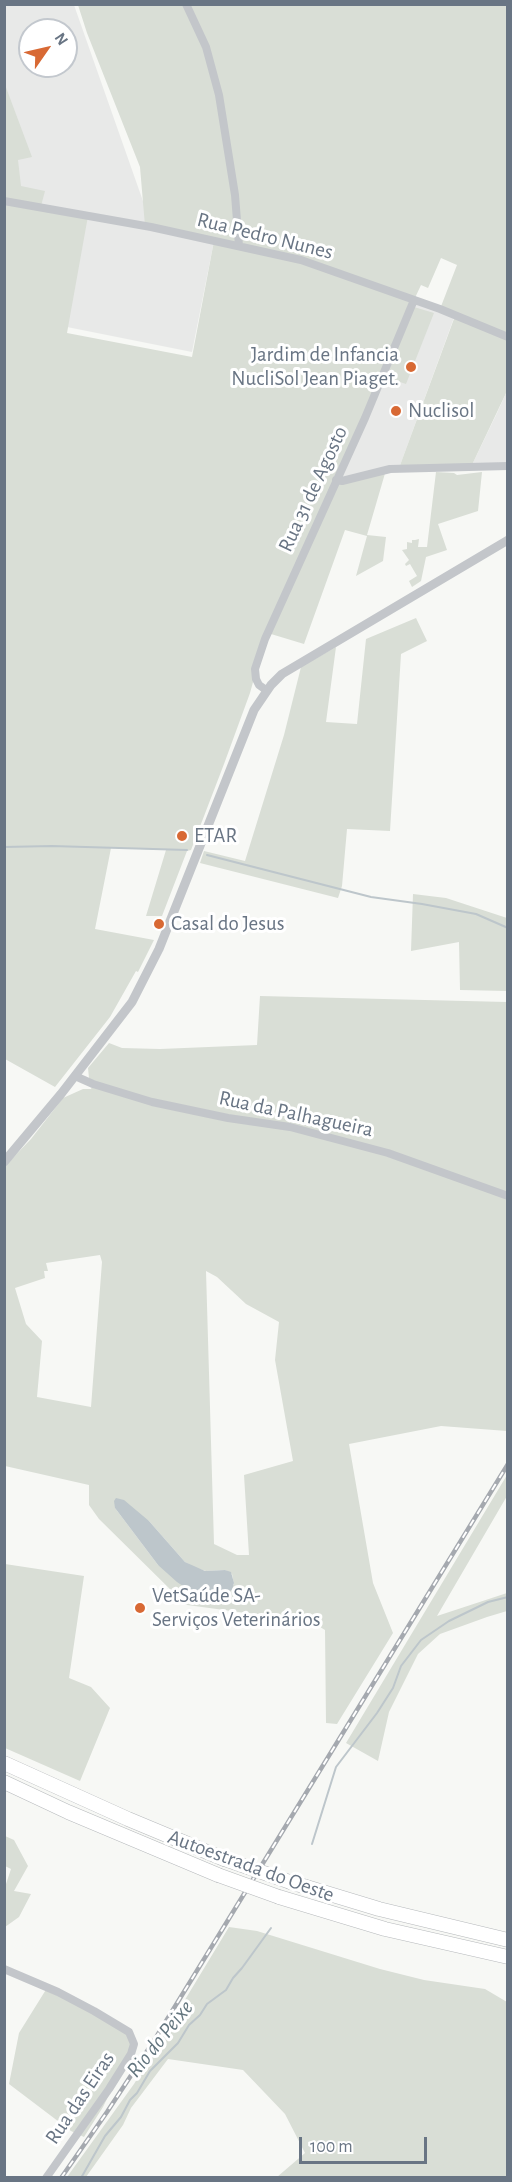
<!DOCTYPE html>
<html>
<head>
<meta charset="utf-8">
<style>
	body { margin:0 }
	#map { position:relative; width:512px; height:2182px; overflow:hidden; background:#f7f8f5; font-family:"Alegreya Sans",sans-serif }
	canvas { display:block }
	.frame { position:absolute; inset:0; border:6px solid #697584; pointer-events:none }
	.north { position:absolute; left:18px; top:18px; width:60px; height:60px; box-sizing:border-box; background:#fff; border:2px solid #c3c8ce; border-radius:50%; rotate:56deg; font-size:16px; font-weight:700; line-height:24px; text-align:center; color:#697584 }
	.north::after { content:''; display:block; margin:auto; width:21px; height:27px; background:#d86934; clip-path:polygon(50% 0,100% 100%,50% 72%,0 100%) }
	.scale { position:absolute; left:299px; top:2137px; width:128px; height:27px; box-sizing:border-box; border:3px solid #697584; border-top:0; padding-left:8px; font-size:18px; line-height:21px; white-space:nowrap; color:#697584; -webkit-text-stroke:4px #fff; paint-order:stroke }
</style>
</head>
<body>
<div id="map">
<canvas width="512" height="2182"></canvas>
<div class="frame"></div>
<div class="north">N</div>
<div class="scale">100 m</div>
</div>
<script>
const ctx = document.querySelector('canvas').getContext('2d');
ctx.lineJoin = 'round';
function fill(path, color) { ctx.fillStyle = color; ctx.fill(path, 'evenodd'); }
const poly = rows => new Path2D(rows.map(r => 'M' + r).join(''));
function trace(path, color, width, dash) { ctx.strokeStyle = color; ctx.lineWidth = width; ctx.lineCap = dash ? 'butt' : 'round'; ctx.setLineDash(dash || []); ctx.stroke(path); }
function drawText(font, color, halo, rows, align = 'center') {
  ctx.font = font + ' "Alegreya Sans",sans-serif'; ctx.lineWidth = 6; ctx.setLineDash([]); ctx.textBaseline = 'middle'; ctx.strokeStyle = halo; ctx.fillStyle = color; for (const [text, x, y, turn = 0] of rows) {
    ctx.save(); ctx.translate(x, y); ctx.rotate((+turn || 0) * Math.PI / 180); ctx.textAlign = isNaN(turn) ? turn : align; if (halo) ctx.strokeText(text, 0, 0); ctx.fillText(text, 0, 0); ctx.restore();
  }
}
const built = poly([
	[4,5,74,5,150,221,215,236,192,352,67,327,5,419],
	[30,30,66,30,66,66,30,66],
	[414,300,455,315,399,468,336,480],
	[507,391,507,466,471,467,497,413]
]);
const green = poly([
	[78,5,507,5,507,391,471,467,399,468,455,316,440,309,457,265,441,258,428,288,421,285,414,300,336,480,386,470,367,535,386,537,383,561,356,576,367,536,345,530,304,644,271,634,265,639,250,693,224,764,191,850,187,851,162,916,146,916,166,850,111,848,95,929,154,940,138,972,136,971,110,1017,55,1087,5,1059,4,82,32,157,18,160,21,186,45,191,41,206,88,216,67,333,192,357,214,241,145,226,140,167,87,33],
	[414,307,434,313,406,384,385,377],
	[436,472,454,473,457,475,482,472,478,511,438,524,447,550,426,557,421,581,412,587,409,581,417,576,410,564,406,566,405,564,409,560,402,550,407,549,407,542,412,543,412,540,415,540,419,539,418,547,427,547],
	[416,618,427,641,401,654,390,831,347,829,342,886,338,898,200,863,204,851,245,861,284,735,301,667,336,647,326,722,357,724,366,639],
	[413,894,446,898,507,918,507,991,460,990,459,942,411,951],
	[260,996,507,1002,507,1431,441,1426,349,1444,373,1583,393,1633,337,1724,326,1723,325,1630,312,1622,180,1604,178,1597,99,1519,89,1505,89,1485,5,1466,5,1166,31,1139,63,1098,83,1089,91,1089,94,1082,89,1078,88,1068,109,1043,122,1048,160,1049,257,1045],
	[100,1255,102,1262,91,1407,37,1397,42,1341,26,1324,15,1288,45,1278,44,1271,48,1271,46,1263],
	[206,1271,217,1277,246,1304,279,1322,275,1360,293,1461,244,1475,249,1555,237,1555,214,1544],
	[115,1508,149,1521,185,1562,198,1569,206,1571,225,1570,232,1574,234,1585,158,1565],
	[507,1475,507,1496,437,1616,507,1593,507,1611,487,1617,440,1634,418,1654,389,1712,378,1761,346,1743],
	[5,1564,84,1576,69,1678,91,1687,110,1708,80,1781,5,1748],
	[5,1836,14,1840,28,1866,14,1891,31,1894,19,1917,5,1927,5,1887,11,1869,5,1866],
	[229,1927,257,1931,380,1969,424,1980,485,1989,507,2002,507,2177,277,2177,305,2153,285,2114,243,2070,168,2059,131,2108,123,2125,86,2177,67,2177,134,2084],
	[47,1988,129,2032,134,2044,103,2107,84,2137,71,2131,9,2084,19,2033]
]);
const water = poly([
	[116,1498,124,1500,149,1521,185,1562,205,1571,225,1570,231,1572,234,1583,232,1590,217,1595,201,1594,192,1592,177,1582,158,1565,115,1508,114,1501]
]);
const stream = poly([
	[4,847,52,846,187,850],
	[207,855,371,897,422,904,476,914,508,928],
	[312,1844,336,1767,377,1713,393,1688,401,1666,421,1640,449,1621,488,1602,508,1597],
	[81,2178,105,2136,121,2117,130,2100,137,2093,150,2071,178,2043,189,2025,200,2015,207,2004,226,1990,233,1978,242,1968,271,1928]
]);
const minor = poly([
	[186,4,206,47,219,95,235,195,239,246],
	[4,201,151,227,301,260,440,309,508,337],
	[336,480,342,481,390,469,508,466],
	[266,690,259,685,256,679,255,669,265,639,365,418,414,300],
	[75,1076,93,1084,152,1102,228,1118,290,1127,388,1153,508,1196],
	[4,1969,58,1992,94,2011,129,2032,134,2044,131,2054,109,2089,46,2178]
]);
const tertiary = poly([
	[4,1162,61,1094,132,1002,159,949,254,710,271,685,282,674,508,540]
]);
const motorway = poly([
	[4,1763,128,1819,224,1859],
	[4,1782,68,1812,218,1875],
	[290,1882,379,1909,508,1940],
	[279,1897,385,1929,508,1957]
]);
const rail = poly([
	[61,2178,107,2112,155,2039,508,1464]
]);
const motorwayBridge = poly([
	[224,1859,290,1882],
	[218,1875,279,1897]
]);
const markers = [
	[411,367,6,"#d86934"],
	[396,411,6,"#d86934"],
	[182,836,6,"#d86934"],
	[159,924,6,"#d86934"],
	[140,1608,6,"#d86934"]
];
const streetNames = [
	["Rua Pedro Nunes",265,236,14],
	["Rua 31 de Agosto",313,489,-65],
	["Rua da Palhagueira",296,1114,12],
	["Autoestrada do Oeste",251,1866,20],
	["Rua das Eiras",80,2098,-56]
];
const poiNames = [
	["Jardim de Infancia",399,355,"right"],
	["NucliSol Jean Piaget.",399,379,"right"],
	["Nuclisol",408,411],
	["ETAR",194,836],
	["Casal do Jesus",171,924],
	["VetSaúde SA-",152,1596],
	["Serviços Veterinários",152,1620]
];
const waterNames = [
	["Rio do Peixe",160,2039,-51]
];
fill(built, '#e8e9e8');
fill(green, '#d9ded6');
fill(water, '#bdc6cb');
trace(stream, '#bdc6cb', 2);
trace(motorway, '#b6b9bc', 15);
trace(minor, '#c3c6ca', 8);
trace(tertiary, '#c3c6ca', 9);
trace(motorway, '#fff', 14);
trace(rail, '#a5a9af', 4.5);
trace(rail, '#fff', 2, [7]);
trace(motorwayBridge, '#b6b9bc', 15, []);
trace(motorwayBridge, '#fff', 14);
for (const [x, y, r, color] of markers) { const dot = new Path2D(); dot.arc(x, y, r, 0, 2 * Math.PI); ctx.fillStyle = color; ctx.fill(dot); trace(dot, '#fff', 2); }
drawText('21px', '#697584', '#fff', streetNames);
drawText('21px', '#697584', '#fff', poiNames, 'left');
drawText('italic 22px', '#64767f', '#fff', waterNames);
</script>
</body>
</html>
